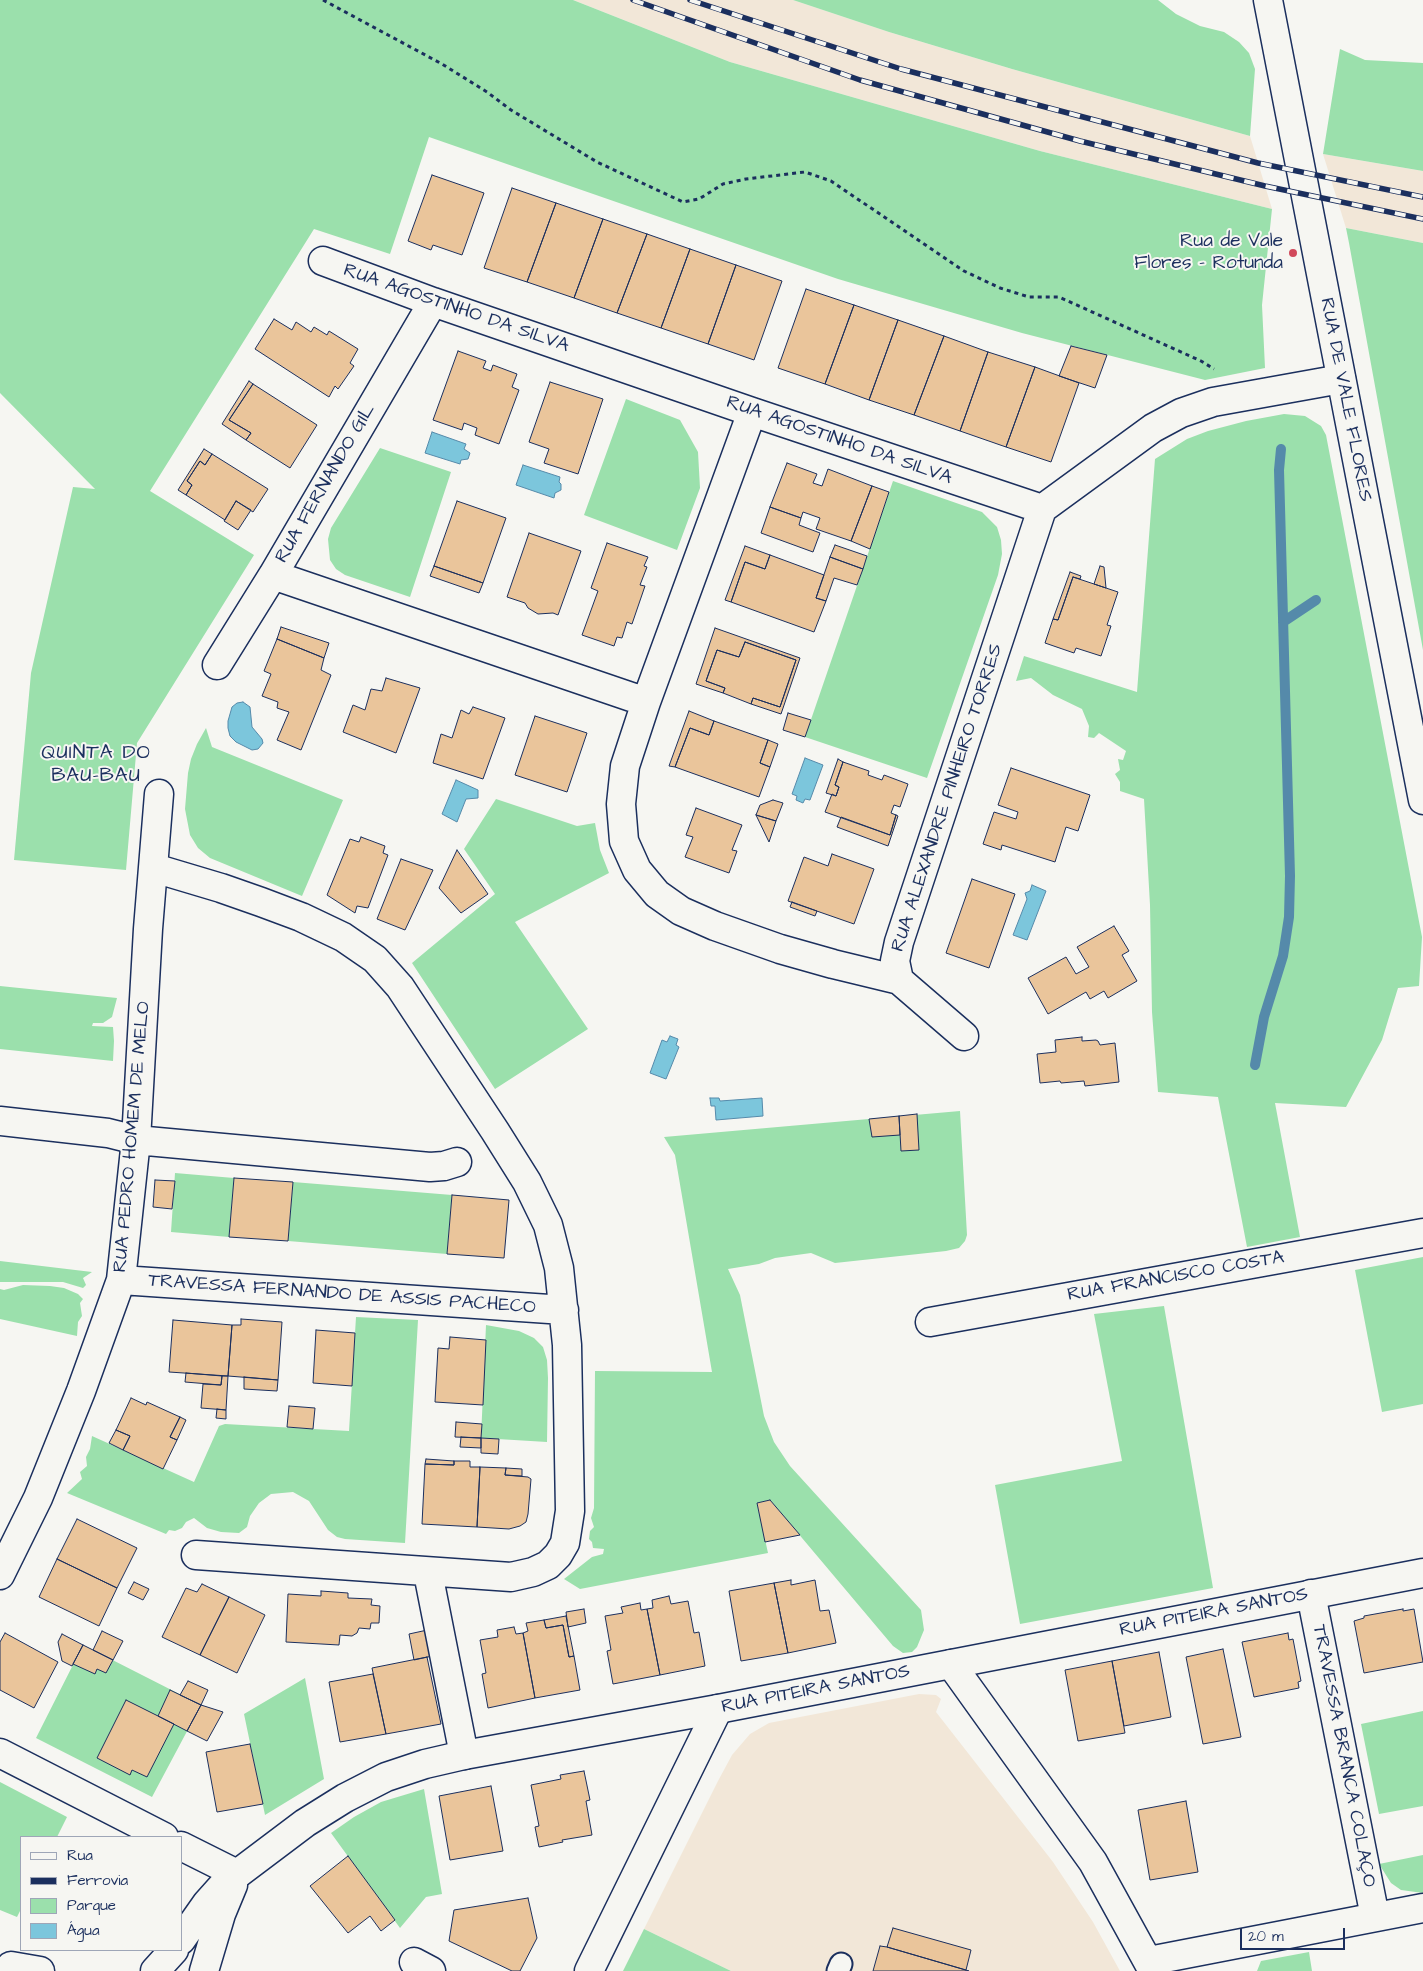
<!DOCTYPE html>
<html>
<head>
<meta charset="utf-8">
<style>
	body { margin:0 }
	#map { position:relative; width:1423px; height:1971px; overflow:hidden; background:#f6f6f2; font-family:"Architects Daughter",sans-serif }
	canvas { display:block }
	.legend { position:absolute; left:20px; top:1836px; width:162px; height:115px; box-sizing:border-box; background:#f6f6f2; border:1px solid #9ea6b7; margin:0; padding:6px 9px; list-style:none; font-size:15px; color:#1b2f5e }
	.legend li { display:flex; align-items:center; gap:10px; height:25px }
	.legend b { width:25px; border:1px solid #9ea6b7 }
	.scale { position:absolute; left:1240px; top:1928px; width:105px; height:22px; box-sizing:border-box; border:2px solid #1b2f5e; border-top:0; padding-left:6px; font-size:15px; line-height:18px; white-space:nowrap; color:#1b2f5e; -webkit-text-stroke:4px #f6f6f2; paint-order:stroke }
</style>
</head>
<body>
<div id="map">
<canvas width="1423" height="1971"></canvas>
<ul class="legend">
<li><b style="height:6px;background:#f6f6f2"></b>Rua</li>
<li><b style="height:6px;background:#1b2f5e"></b>Ferrovia</li>
<li><b style="height:14px;background:#9be0ac"></b>Parque</li>
<li><b style="height:14px;background:#7cc6dc"></b>Água</li>
</ul>
<div class="scale">20 m</div>
</div>
<script>
const ctx = document.querySelector('canvas').getContext('2d');
ctx.lineJoin = 'round';
function fill(path, color) { ctx.fillStyle = color; ctx.fill(path, 'evenodd'); }
const poly = rows => new Path2D(rows.map(r => 'M' + r).join(''));
function trace(path, color, width, dash) { ctx.strokeStyle = color; ctx.lineWidth = width; ctx.lineCap = dash ? 'butt' : 'round'; ctx.setLineDash(dash || []); ctx.stroke(path); }
function drawText(font, color, halo, rows, align = 'center') {
  ctx.font = font + ' "Architects Daughter",sans-serif'; ctx.lineWidth = 4; ctx.setLineDash([]); ctx.textBaseline = 'middle'; ctx.strokeStyle = halo; ctx.fillStyle = color; for (const [text, x, y, turn = 0] of rows) {
    ctx.save(); ctx.translate(x, y); ctx.rotate((+turn || 0) * Math.PI / 180); ctx.textAlign = isNaN(turn) ? turn : align; if (halo) ctx.strokeText(text, 0, 0); ctx.fillText(text, 0, 0); ctx.restore();
  }
}
const built = poly([
	[573,0,793,0,889,32,1012,69,1250,136,1272,209,1040,151,730,62],
	[1323,154,1423,171,1423,243,1346,228],
	[919,1694,936,1695,941,1699,936,1712,1053,1862,1093,1922,1120,1971,731,1971,644,1929,718,1781,732,1755,750,1734,769,1723]
]);
const green = poly([
	[0,0,573,0,730,62,1040,151,1272,209,1262,305,1265,368,1205,380,1022,333,838,279,429,137,390,254,314,229,150,491,254,555,137,743,126,870,14,860,31,673,73,487,95,489,0,393],
	[793,0,1158,0,1176,14,1200,26,1224,32,1239,42,1249,53,1255,69,1250,136,1012,69,889,32],
	[1340,49,1365,60,1423,63,1423,171,1323,154],
	[1346,228,1423,243,1423,650,1349,243],
	[626,399,680,420,698,452,700,488,677,550,584,515],
	[1284,414,1305,416,1321,426,1326,435,1422,937,1419,986,1398,988,1382,1040,1346,1107,1275,1103,1300,1237,1247,1247,1218,1097,1158,1092,1152,1012,1150,905,1144,799,1120,791,1120,782,1115,774,1120,770,1118,759,1123,760,1126,751,1099,733,1094,738,1088,737,1089,726,1082,709,1053,695,1031,678,1016,681,1024,656,1137,692,1155,459,1187,439,1208,431,1246,421],
	[380,448,451,472,410,597,345,575,336,569,330,560,328,539,331,528],
	[893,481,982,512,997,527,1001,540,1002,554,998,575,927,778,805,737],
	[206,728,212,747,343,800,302,896,210,858,198,848,190,835,185,809,188,773,191,759,197,744],
	[496,799,577,826,595,823,600,850,609,873,515,922,588,1029,495,1089,412,963,495,894,464,849],
	[0,986,117,998,112,1017,103,1023,93,1023,92,1026,113,1027,114,1041,113,1061,0,1049],
	[960,1111,967,1235,965,1241,959,1248,946,1251,835,1263,811,1253,775,1258,759,1264,728,1269,740,1295,764,1416,774,1442,790,1466,921,1610,924,1630,917,1647,912,1652,903,1653,893,1646,770,1500,757,1503,768,1553,580,1589,564,1579,592,1557,603,1554,604,1549,593,1548,592,1542,589,1539,590,1531,594,1527,591,1518,594,1508,595,1371,712,1372,675,1155,664,1137],
	[175,1173,234,1178,229,1237,171,1232],
	[293,1182,452,1195,447,1254,288,1241],
	[1423,1257,1423,1404,1382,1412,1355,1270],
	[0,1261,92,1272,83,1278,86,1285,83,1288,63,1282,0,1282],
	[23,1285,50,1286,64,1288,78,1294,83,1299,80,1303,82,1316,78,1322,77,1336,0,1319,0,1289,4,1290],
	[1164,1306,1213,1588,1020,1624,995,1485,1122,1461,1094,1314],
	[356,1317,418,1320,405,1543,345,1539,337,1537,328,1530,309,1501,293,1492,271,1494,259,1503,250,1516,247,1527,239,1533,221,1532,207,1528,194,1518,186,1522,182,1528,175,1531,169,1530,166,1534,67,1493,82,1479,80,1472,87,1466,86,1457,90,1449,92,1436,194,1482,219,1426,225,1424,349,1431],
	[486,1325,519,1331,534,1338,543,1347,547,1360,548,1378,547,1442,481,1438],
	[83,1645,201,1705,152,1797,36,1738],
	[305,1678,324,1779,265,1815,244,1714],
	[1423,1711,1423,1806,1379,1814,1361,1724],
	[0,1782,67,1817,57,1837,21,1837,21,1909,17,1917,0,1910],
	[424,1789,442,1894,426,1897,400,1928,331,1833,354,1817,381,1802],
	[1423,1855,1423,1893,1401,1890,1391,1883,1379,1864],
	[644,1929,731,1971,623,1971],
	[1309,1952,1312,1971,1257,1971,1261,1961]
]);
const water = poly([
	[432,432,466,444,464,449,470,453,468,459,461,460,460,464,425,453,432,432],
	[523,465,560,477,559,482,561,484,561,490,555,493,554,498,516,485,523,465],
	[243,702,250,707,252,727,262,739,263,743,258,749,252,750,236,742,230,736,228,728,228,721,232,707,237,703,243,702],
	[805,758,823,765,810,800,805,799,803,803,796,800,797,796,792,794,805,758],
	[456,780,478,790,478,798,466,799,457,822,442,814,456,780],
	[1032,885,1046,891,1027,940,1013,935,1027,899,1025,893,1030,891,1032,885],
	[670,1036,678,1039,676,1045,679,1047,666,1079,650,1073,662,1040,667,1042,670,1036],
	[710,1098,719,1098,720,1101,762,1098,763,1116,716,1120,715,1106,711,1106,710,1098]
]);
const stream = poly([
	[1283,622,1316,600],
	[1255,1065,1264,1017,1283,956,1289,917,1290,876,1279,470,1281,449]
]);
const building = poly([
	[432,175,484,193,462,255,433,245,431,250,408,241,432,175],
	[512,188,556,203,527,282,484,268,512,188],
	[556,203,603,219,574,298,527,282,556,203],
	[603,219,647,234,617,313,574,298,603,219],
	[647,234,690,249,661,328,617,313,647,234],
	[690,249,736,265,708,344,661,328,690,249],
	[736,265,782,281,754,360,708,344,736,265],
	[806,289,854,305,825,384,778,368,806,289],
	[854,305,898,320,869,400,825,384,854,305],
	[274,319,292,330,296,322,311,332,314,327,327,335,329,331,358,349,350,363,354,366,338,389,335,386,329,397,255,349,274,319],
	[898,320,944,336,914,415,869,400,898,320],
	[944,336,988,352,960,431,914,415,944,336],
	[1071,346,1107,355,1095,388,1059,376,1071,346],
	[458,351,486,361,483,368,491,371,493,365,517,374,512,387,519,390,499,444,475,435,477,428,464,423,462,430,433,420,458,351],
	[988,352,1035,367,1006,447,960,431,988,352],
	[1035,367,1079,383,1051,462,1006,447,1035,367],
	[249,381,253,384,229,420,251,433,246,440,222,424,249,381],
	[550,382,603,399,578,474,544,463,549,449,529,442,550,382],
	[253,384,317,425,290,468,246,440,251,433,229,420,253,384],
	[204,449,212,454,205,465,200,461,187,481,192,485,186,495,178,490,204,449],
	[212,454,268,489,253,512,236,501,225,520,186,495,192,485,187,481,200,461,205,465,212,454],
	[787,463,817,474,813,483,822,486,828,469,872,486,851,541,816,529,820,518,803,512,801,518,770,507,787,463],
	[872,486,889,492,870,549,851,541,872,486],
	[236,501,251,510,238,530,224,521,236,501],
	[457,501,506,518,483,583,434,566,457,501],
	[770,507,801,518,799,525,820,533,813,552,761,533,770,507],
	[529,533,581,551,558,615,553,613,538,614,528,608,525,603,507,597,529,533],
	[607,543,648,557,644,566,647,567,640,585,645,586,632,624,627,622,622,638,617,637,614,646,582,635,598,591,591,588,607,543],
	[835,545,867,556,863,569,830,557,835,545],
	[745,546,770,555,765,569,745,562,731,602,725,600,745,546],
	[770,555,824,575,816,598,826,601,814,632,731,602,745,562,765,569,770,555],
	[830,557,863,569,857,585,834,578,826,601,816,598,830,557],
	[434,566,483,583,479,593,430,576,434,566],
	[1100,566,1104,567,1106,588,1094,584,1100,566],
	[1070,572,1081,576,1080,579,1073,577,1058,620,1053,619,1070,572],
	[1073,577,1118,592,1107,625,1111,626,1101,656,1076,648,1074,653,1045,643,1053,619,1058,620,1073,577],
	[281,627,329,643,324,658,277,639,281,627],
	[715,628,800,658,781,714,751,704,753,698,780,707,796,660,745,642,739,657,717,650,706,681,725,688,723,693,696,684,715,628],
	[277,639,324,658,321,670,331,675,301,750,277,740,289,712,277,708,278,702,262,696,271,674,264,671,277,639],
	[745,642,796,660,780,707,753,698,751,704,723,693,725,688,706,681,717,650,739,657,745,642],
	[386,678,420,688,396,753,343,732,353,705,365,710,371,689,382,691,386,678],
	[473,707,505,718,483,779,433,763,441,734,452,738,461,710,469,714,473,707],
	[689,711,714,721,709,735,690,728,675,767,669,766,689,711],
	[788,713,811,720,805,737,783,730,788,713],
	[535,716,587,733,567,792,515,775,535,716],
	[714,721,768,740,760,763,770,767,759,797,675,767,690,728,709,735,714,721],
	[768,740,778,744,770,767,760,763,768,740],
	[838,759,843,762,835,785,839,787,836,796,826,793,838,759],
	[843,762,869,771,868,775,882,780,884,775,908,784,900,807,894,805,891,813,896,815,890,835,825,812,832,794,836,796,839,787,835,785,843,762],
	[1011,768,1090,795,1078,831,1066,827,1055,862,1002,845,1001,850,983,844,994,812,1016,819,1018,812,998,805,1011,768],
	[773,800,783,803,776,821,756,815,760,805,773,800],
	[696,808,742,825,732,850,737,851,729,873,685,857,693,837,686,835,696,808],
	[756,815,776,821,769,842,756,815],
	[896,815,898,816,888,846,837,827,841,817,890,835,896,815],
	[361,837,385,846,383,853,388,855,368,908,357,906,355,913,327,895,350,839,359,842,361,837],
	[457,850,488,894,461,913,439,888,457,850],
	[832,854,874,869,854,924,788,901,804,857,828,866,832,854],
	[401,859,433,870,405,930,377,919,401,859],
	[972,879,1015,894,989,968,946,953,972,879],
	[792,902,817,911,815,916,790,907,792,902],
	[1114,926,1129,951,1122,955,1137,981,1108,998,1104,991,1090,999,1086,992,1048,1014,1028,978,1066,957,1076,974,1089,967,1077,947,1114,926],
	[1082,1037,1082,1041,1096,1040,1098,1041,1100,1045,1115,1043,1119,1082,1085,1086,1084,1081,1061,1083,1060,1081,1040,1083,1037,1054,1056,1052,1055,1040,1082,1037],
	[917,1114,919,1150,901,1151,899,1116,917,1114],
	[899,1116,900,1135,872,1137,869,1119,899,1116],
	[234,1178,293,1182,288,1241,229,1237,234,1178],
	[155,1180,175,1181,172,1209,153,1207,155,1180],
	[452,1195,509,1200,504,1258,447,1254,452,1195],
	[241,1319,282,1322,278,1380,228,1376,232,1325,241,1325,241,1319],
	[173,1320,232,1325,228,1376,169,1372,173,1320],
	[316,1330,355,1333,352,1386,313,1383,316,1330],
	[450,1337,486,1340,483,1405,435,1402,438,1348,449,1349,450,1337],
	[186,1373,222,1376,221,1385,185,1382,186,1373],
	[222,1376,228,1376,226,1410,201,1408,203,1384,221,1385,222,1376],
	[244,1377,278,1380,277,1391,244,1389,244,1377],
	[131,1398,146,1405,147,1402,180,1417,170,1437,177,1440,163,1469,123,1450,130,1436,116,1430,131,1398],
	[289,1406,315,1408,313,1429,287,1427,289,1406],
	[217,1409,226,1410,226,1419,216,1418,217,1409],
	[180,1417,186,1420,177,1440,170,1437,180,1417],
	[456,1422,482,1424,481,1438,455,1437,456,1422],
	[116,1430,130,1436,123,1450,109,1443,116,1430],
	[461,1437,481,1438,481,1448,460,1447,461,1437],
	[481,1438,499,1439,498,1454,481,1453,481,1438],
	[426,1459,454,1461,454,1465,425,1464,426,1459],
	[454,1461,470,1461,470,1467,480,1467,477,1527,422,1524,425,1464,454,1465,454,1461],
	[480,1467,506,1468,505,1475,528,1477,531,1479,528,1514,526,1522,520,1526,509,1529,477,1527,480,1467],
	[506,1468,522,1469,522,1476,505,1475,506,1468],
	[770,1500,800,1535,765,1542,757,1503,770,1500],
	[77,1519,137,1548,117,1588,57,1559,77,1519],
	[57,1559,117,1588,99,1626,39,1597,57,1559],
	[791,1580,791,1585,815,1580,820,1611,829,1610,836,1643,788,1653,774,1583,791,1580],
	[134,1582,149,1589,143,1600,128,1593,134,1582],
	[774,1583,788,1653,741,1661,729,1591,774,1583],
	[202,1584,229,1597,200,1655,162,1637,186,1588,197,1592,202,1584],
	[321,1591,348,1593,348,1598,372,1599,371,1605,380,1606,379,1623,371,1623,370,1629,359,1628,357,1633,352,1636,340,1635,339,1645,286,1642,288,1594,321,1596,321,1591],
	[669,1596,671,1604,688,1601,694,1633,699,1632,705,1666,660,1675,647,1609,653,1608,652,1600,669,1596],
	[229,1597,265,1615,237,1673,200,1655,229,1597],
	[640,1603,641,1610,647,1609,660,1675,613,1684,607,1651,611,1650,605,1616,623,1613,621,1607,640,1603],
	[584,1609,586,1623,568,1627,566,1612,584,1609],
	[1403,1609,1403,1611,1414,1609,1423,1662,1364,1673,1354,1621,1364,1618,1364,1616,1403,1609],
	[566,1616,574,1656,569,1657,563,1625,546,1628,544,1620,566,1616],
	[544,1620,546,1628,563,1625,569,1657,574,1656,580,1690,535,1698,523,1633,528,1631,526,1623,544,1620],
	[514,1627,516,1634,523,1633,535,1698,488,1708,482,1674,486,1673,480,1640,498,1637,497,1630,514,1627],
	[432,1629,437,1655,414,1660,409,1634,432,1629],
	[102,1631,123,1641,113,1660,93,1650,102,1631],
	[5,1633,58,1662,34,1708,0,1690,0,1642,5,1633],
	[1288,1633,1289,1640,1293,1639,1301,1681,1298,1682,1299,1688,1254,1697,1242,1642,1288,1633],
	[62,1634,83,1645,72,1666,62,1661,58,1642,62,1634],
	[83,1645,113,1660,106,1673,97,1669,95,1674,73,1664,83,1645],
	[1223,1649,1241,1737,1203,1744,1186,1657,1223,1649],
	[1159,1652,1171,1717,1124,1726,1112,1661,1159,1652],
	[427,1657,441,1724,386,1734,372,1668,427,1657],
	[1112,1661,1125,1733,1078,1741,1065,1670,1112,1661],
	[373,1674,386,1734,340,1742,329,1682,373,1674],
	[188,1681,208,1690,201,1705,180,1695,188,1681],
	[170,1690,201,1705,187,1731,158,1716,170,1690],
	[126,1700,174,1724,147,1777,132,1770,130,1775,97,1758,126,1700],
	[201,1705,223,1712,207,1741,187,1731,201,1705],
	[250,1744,263,1804,217,1812,206,1752,250,1744],
	[584,1771,590,1800,586,1801,592,1835,562,1840,563,1842,539,1847,535,1827,539,1826,531,1785,561,1779,560,1775,584,1771],
	[491,1786,503,1851,450,1860,439,1796,491,1786],
	[1186,1801,1198,1872,1150,1880,1138,1810,1186,1801],
	[348,1856,395,1920,381,1931,370,1916,348,1933,310,1886,348,1856],
	[528,1898,537,1938,520,1971,512,1971,449,1941,454,1910,528,1898],
	[893,1928,971,1950,966,1970,887,1947,893,1928],
	[880,1946,887,1947,969,1971,873,1971,880,1946]
]);
const path = poly([
	[323,0,442,64,487,92,511,110,597,162,683,202,699,199,723,184,746,179,805,172,831,181,964,271,1000,288,1029,297,1059,297,1201,361,1214,369]
]);
const lane = poly([
	[838,1971,841,1964]
]);
const street = poly([
	[323,261,433,302,752,412,1042,509,1153,428,1181,413,1213,402,1341,379],
	[752,412,646,702,625,766,621,804,624,841,637,870,657,894,681,911,715,926,780,949,833,964,899,980,895,961,899,942,1042,509],
	[273,575,646,702],
	[217,665,273,575,433,302],
	[154,868,221,888,261,902,301,917,343,937,375,959,400,987,495,1131,527,1182,548,1225,559,1268,567,1345,570,1511,565,1543,558,1555,548,1565,533,1572,511,1577,196,1555],
	[899,980,964,1036],
	[0,1121,108,1133,136,1140,430,1167,444,1166,457,1162],
	[121,1280,564,1310],
	[930,1322,1423,1233],
	[428,1573,464,1755],
	[0,1575,38,1498,81,1391,121,1280,136,1140,148,929,159,794],
	[1311,1594,1375,1917],
	[951,1664,1093,1862,1153,1971],
	[0,1753,164,1837],
	[181,1846,237,1874],
	[1149,1961,1423,1908],
	[414,1962,431,1971],
	[589,1971,718,1709]
]);
const secondary = poly([
	[1268,0,1423,800],
	[181,1940,207,1903,224,1884,305,1823,345,1798,386,1777,425,1764,464,1755,718,1709,1423,1573],
	[155,1971,174,1950],
	[204,1971,221,1914,233,1885]
]);
const primary = poly([
	[11,1966,40,1971]
]);
const rail = poly([
	[633,0,860,80,1080,141,1265,186,1423,219],
	[690,0,901,69,1258,163,1423,197]
]);
const markers = [
	[1293,253,5,"#d1495b"]
];
const poiNames = [
	["Rua de Vale",1283,242],
	["Flores - Rotunda",1283,264]
];
const streetNames = [
	["RUA AGOSTINHO DA SILVA",456,309,19],
	["RUA DE VALE FLORES",1345,400,79],
	["RUA AGOSTINHO DA SILVA",839,441,19],
	["RUA FERNANDO GIL",326,484,-60],
	["RUA ALEXANDRE PINHEIRO TORRES",948,798,-72],
	["RUA PEDRO HOMEM DE MELO",133,1137,-85],
	["RUA FRANCISCO COSTA",1176,1277,-10],
	["TRAVESSA FERNANDO DE ASSIS PACHECO",342,1295,4],
	["RUA PITEIRA SANTOS",1214,1613,-11],
	["RUA PITEIRA SANTOS",816,1690,-11],
	["TRAVESSA BRANCA COLAÇO",1343,1756,79]
];
const neighbourhoodNames = [
	["QUINTA DO",96,754],
	["BAU-BAU",96,777]
];
fill(built, '#f2e7d8');
fill(green, '#9be0ac');
fill(water, '#7cc6dc');
trace(water, '#558aaa', 1);
trace(stream, '#558aaa', 10);
fill(building, '#eac59b');
trace(building, '#1b2f5e', 1);
trace(lane, '#1b2f5e', 25);
trace(street, '#1b2f5e', 31);
trace(secondary, '#1b2f5e', 31);
trace(primary, '#1b2f5e', 31);
trace(path, '#1b2f5e', 3, [4, 4]);
trace(lane, '#f6f6f2', 21);
trace(street, '#f6f6f2', 28);
trace(secondary, '#f6f6f2', 28);
trace(primary, '#f6f6f2', 28);
trace(rail, '#1b2f5e', 5.5);
trace(rail, '#f6f6f2', 4, [11]);
for (const [x, y, r, color] of markers) { const dot = new Path2D(); dot.arc(x, y, r, 0, 2 * Math.PI); ctx.fillStyle = color; ctx.fill(dot); trace(dot, '#f6f6f2', 2); }
drawText('19px', '#1b2f5e', '#f6f6f2', poiNames, 'right');
drawText('19px', '#1b2f5e', '#f6f6f2', streetNames);
ctx.letterSpacing = '1px';
drawText('20px', '#1b2f5e', '#f6f6f2', neighbourhoodNames);
ctx.letterSpacing = '0px';
</script>
</body>
</html>
